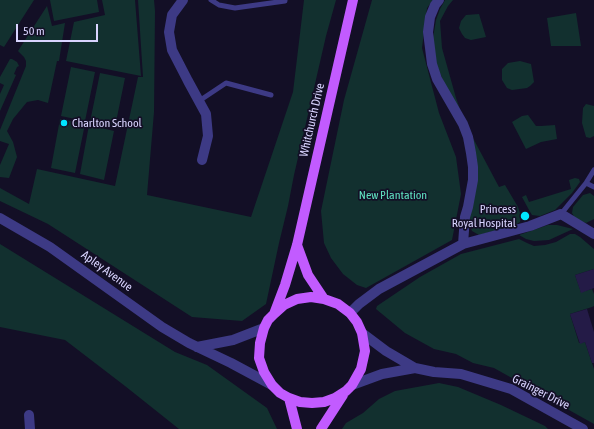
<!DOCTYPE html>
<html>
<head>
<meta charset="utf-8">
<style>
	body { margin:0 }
	#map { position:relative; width:594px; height:429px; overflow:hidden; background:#130f26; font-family:"Asap Condensed",sans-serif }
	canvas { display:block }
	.scale { position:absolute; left:16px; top:24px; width:82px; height:18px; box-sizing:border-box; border:2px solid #d9d4ff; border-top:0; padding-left:5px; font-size:12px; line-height:14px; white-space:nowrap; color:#d9d4ff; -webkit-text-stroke:3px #130f26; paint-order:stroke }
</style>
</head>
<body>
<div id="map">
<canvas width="594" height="429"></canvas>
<div class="scale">50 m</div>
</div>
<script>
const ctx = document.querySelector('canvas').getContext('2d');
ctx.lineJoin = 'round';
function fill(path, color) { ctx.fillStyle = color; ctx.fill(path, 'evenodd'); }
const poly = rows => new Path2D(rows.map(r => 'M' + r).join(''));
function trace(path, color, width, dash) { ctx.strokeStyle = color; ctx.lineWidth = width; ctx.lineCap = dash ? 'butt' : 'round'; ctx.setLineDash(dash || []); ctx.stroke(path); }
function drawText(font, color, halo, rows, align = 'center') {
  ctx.font = font + ' "Asap Condensed",sans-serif'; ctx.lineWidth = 3.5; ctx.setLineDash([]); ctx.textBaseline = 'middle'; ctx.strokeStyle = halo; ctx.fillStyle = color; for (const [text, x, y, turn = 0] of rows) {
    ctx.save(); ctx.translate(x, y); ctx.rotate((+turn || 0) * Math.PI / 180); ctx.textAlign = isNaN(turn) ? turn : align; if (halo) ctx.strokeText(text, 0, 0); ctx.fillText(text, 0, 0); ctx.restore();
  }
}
const green = poly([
	[0,0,34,0,4,47,0,45],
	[50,0,97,0,99,12,54,21],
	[102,0,135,0,141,76,66,61,74,22,105,15],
	[138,0,154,0,155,11,154,112,147,195,251,217,293,92,304,0,336,0,326,36,294,175,288,206,279,243,266,304,242,321,192,317,48,224,0,201,0,188,29,204,37,169,115,186,138,77,143,77],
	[372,0,433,0,427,8,422,48,439,113,456,157,461,194,452,240,366,288,357,285,343,274,331,258,324,243,321,211,344,100],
	[445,0,453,0,448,6,440,21,442,48,456,98,465,123,499,187,505,185,518,207,521,216,520,222,515,225,479,235,472,231,469,223,476,163,436,63,433,38,436,20,440,9],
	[47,6,52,26,65,23,59,61,57,61,48,103,38,100,27,102,13,119,7,131,13,142,17,157,9,178,0,177,0,165,9,144,0,141,0,130,26,66,26,61,24,57,18,51],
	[576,13,581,46,551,46,547,18],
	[479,14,486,37,471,40,465,38,462,34,459,28,461,21,466,15],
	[10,59,12,59,17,62,19,66,17,67,14,74,16,75,0,111,0,94,4,85,0,83,0,77],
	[520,61,531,64,534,82,530,86,527,88,512,90,507,88,502,80,502,69,508,63],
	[71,67,95,72,85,121,61,116],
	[100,73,125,78,115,127,90,122],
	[586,104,594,106,594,136,590,138,586,137,582,123,583,108],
	[528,115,536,126,541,126,555,125,557,139,541,142,526,149,512,122,522,116],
	[60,119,85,124,75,173,51,168],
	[89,125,114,131,104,180,80,174],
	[575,178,579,179,580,182,572,193,555,210,540,216,532,215,529,210,522,197,526,195,529,202,571,189,569,180],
	[590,193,594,196,594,219,586,223,576,220,572,213,573,207,583,195],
	[548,225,557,225,573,229,549,240,534,241,526,239,519,235],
	[570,234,575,234,580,237,594,249,594,269,575,275,581,292,592,289,594,294,594,306,592,307,570,314,579,343,585,342,594,369,594,424,494,368,473,363,456,354,434,349,405,333,376,309,377,306,420,277,461,254,519,239,527,243,534,246,545,245,556,242],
	[0,244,175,352,207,365,267,408,277,429,179,429,125,386,65,340,0,327],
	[439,383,458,387,501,405,545,426,548,429,342,429,346,423,363,413,379,399,395,391]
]);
const building = poly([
	[594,269,594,288,581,293,575,275],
	[587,309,594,332,594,363,592,363,585,342,580,344,570,314]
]);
const service = poly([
	[211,0,219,5,235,8,285,1,285,0],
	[199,101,226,83,271,95],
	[586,183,594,187],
	[561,214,586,183,594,170]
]);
const minor = poly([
	[183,0,172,15,169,32,172,50,188,81,206,114,208,136,202,160],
	[439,0,435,5,430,17,428,32,432,64,437,79,463,124,468,137,471,153,473,167,473,180,468,207,465,217,463,244],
	[350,313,359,304,379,289,463,244,530,226,561,214,594,234],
	[29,415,30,429]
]);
const tertiary = poly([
	[0,218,50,247,162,327,189,343,231,363,272,385],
	[362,333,386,351,415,368,434,372,461,374,511,389,583,429],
	[197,347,233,340,264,328],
	[352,385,382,374,415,368]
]);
const primary = poly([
	[297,245,308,275,324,299],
	[274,314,284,305,297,299,311,297,324,299,338,304,350,313,357,322,362,333,365,351,361,369,352,385,346,391,335,398,324,402,312,403,300,402,289,398,280,393,272,385,264,372,259,358,260,343,264,328,268,320,274,314,285,285,297,245,353,0],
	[289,398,297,429],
	[321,429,343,395]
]);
const markers = [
	[64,123,4,"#00e5ff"],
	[525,216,5,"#00e5ff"]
];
const streetNames = [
	["Whitchurch Drive",312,120,-77],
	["Apley Avenue",107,271,36],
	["Grainger Drive",541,392,27]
];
const poiNames = [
	["Charlton School",72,123],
	["Princess",516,209,"right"],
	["Royal Hospital",516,223,"right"]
];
const parkNames = [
	["New Plantation",393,195]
];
fill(green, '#12302f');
fill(building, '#241b47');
trace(service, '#3d3a85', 5);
trace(minor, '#3d3a85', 10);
trace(tertiary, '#3d3a85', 10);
trace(primary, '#c25bff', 10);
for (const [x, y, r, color] of markers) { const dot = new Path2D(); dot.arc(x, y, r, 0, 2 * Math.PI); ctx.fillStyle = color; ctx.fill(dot); trace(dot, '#130f26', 1.5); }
drawText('12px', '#d9d4ff', '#130f26', streetNames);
drawText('12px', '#d9d4ff', '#130f26', poiNames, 'left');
drawText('12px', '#5fe0c0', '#130f26', parkNames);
</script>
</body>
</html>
